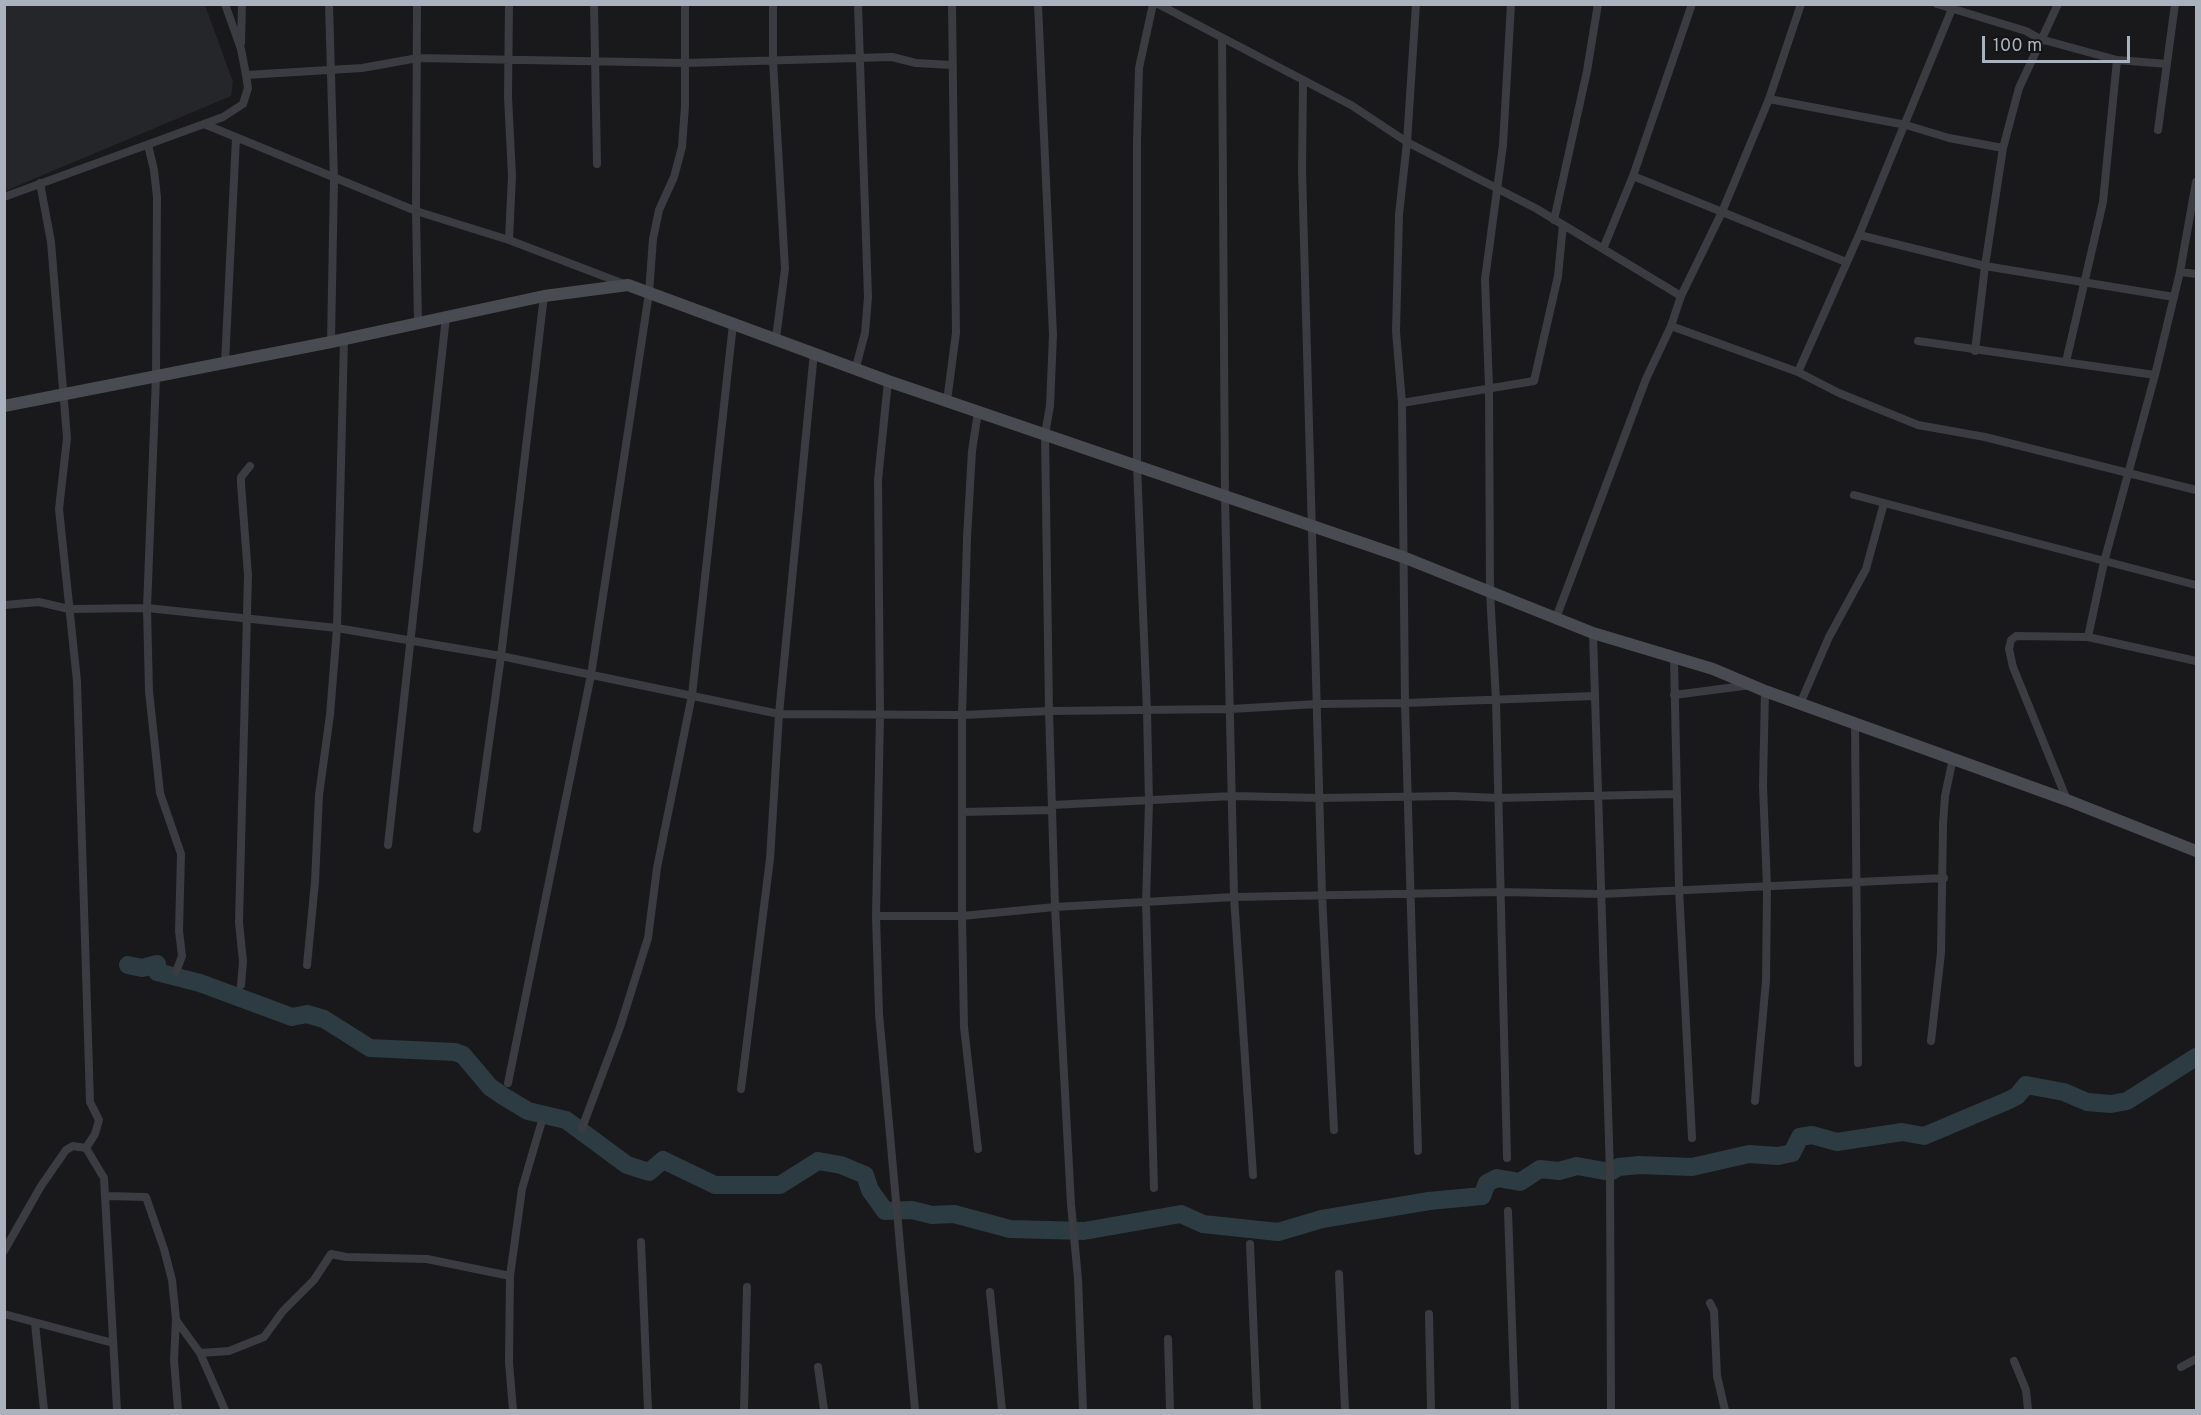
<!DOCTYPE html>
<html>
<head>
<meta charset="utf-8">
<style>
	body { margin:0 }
	#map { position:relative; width:2201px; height:1415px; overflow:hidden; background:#19191c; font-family:Overpass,sans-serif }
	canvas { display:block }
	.frame { position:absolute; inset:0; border:6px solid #aab2bd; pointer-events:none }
	.scale { position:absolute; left:1982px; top:36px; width:148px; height:27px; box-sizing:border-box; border:3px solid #aab2bd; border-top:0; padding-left:8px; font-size:18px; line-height:21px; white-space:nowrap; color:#aab2bd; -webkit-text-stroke:4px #141417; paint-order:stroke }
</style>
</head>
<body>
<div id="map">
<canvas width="2201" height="1415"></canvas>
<div class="frame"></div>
<div class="scale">100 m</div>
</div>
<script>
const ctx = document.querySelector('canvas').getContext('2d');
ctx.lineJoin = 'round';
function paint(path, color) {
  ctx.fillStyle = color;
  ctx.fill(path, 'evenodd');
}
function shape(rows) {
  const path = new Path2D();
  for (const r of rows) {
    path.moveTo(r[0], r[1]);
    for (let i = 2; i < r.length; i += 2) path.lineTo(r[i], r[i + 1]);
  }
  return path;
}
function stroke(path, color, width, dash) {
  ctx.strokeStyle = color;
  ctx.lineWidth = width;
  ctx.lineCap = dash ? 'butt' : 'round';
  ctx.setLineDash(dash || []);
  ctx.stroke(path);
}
paint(shape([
	[5,4,205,5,233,82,231,96,5,191]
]), '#252629');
stroke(shape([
	[128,965,142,968,157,964,157,972,200,983,292,1017,307,1014,324,1019,370,1048,455,1052,463,1055,490,1087,503,1096,528,1111,566,1120,627,1165,649,1172,663,1160,715,1185,780,1185,818,1161,841,1165,865,1175,870,1190,885,1211,912,1210,932,1215,954,1214,1010,1229,1084,1231,1181,1214,1203,1224,1278,1232,1322,1219,1429,1201,1482,1196,1487,1183,1497,1178,1520,1182,1540,1169,1559,1171,1577,1166,1610,1172,1619,1167,1639,1165,1692,1167,1749,1154,1778,1156,1792,1153,1800,1137,1812,1135,1837,1142,1902,1132,1924,1136,2007,1101,2017,1096,2026,1085,2064,1092,2087,1102,2111,1104,2127,1101,2196,1057]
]), '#2d3b42', 18);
stroke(shape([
	[329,4,334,179,331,342],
	[417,4,416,211,418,323],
	[509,4,508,97,512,176,509,240],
	[594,4,597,164],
	[773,4,773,61,785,269,776,338],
	[1038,4,1053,335,1050,406,1045,434,1049,711,1055,907,1071,1204,1078,1279,1083,1410],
	[1153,4,1139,68,1137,142,1137,466,1147,711,1149,802,1146,903,1154,1188],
	[1158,4,1351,105,1407,142,1537,209,1681,296],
	[1416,4,1407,142,1399,215,1396,331,1402,403,1405,703,1418,1151],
	[1937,4,2026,31,2040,39,2117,60,2167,64],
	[1222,39,1225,498,1234,897,1253,1175],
	[241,43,242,4],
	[246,75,362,68,418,58,685,63,892,57,916,63,952,65],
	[1303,80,1302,170,1322,895,1334,1130],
	[1769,99,1906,125,1949,138,2003,148],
	[204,124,416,211,509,240,624,284],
	[2158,130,2175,4],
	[148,145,154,170,157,197,156,377,147,608,149,691,160,793,181,854,179,931,182,956,176,972],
	[1633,176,1846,262],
	[4,197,223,117,243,104,248,88,246,75,241,49,225,4],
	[1554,220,1587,71,1598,4],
	[1859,235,1985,266,2174,297],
	[1603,249,1633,176,1692,4],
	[2180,272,2196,274],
	[1671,326,1798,372,1839,393,1918,425,1985,437,2196,490],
	[1918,341,2155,375],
	[1975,351,1985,266,2003,148,2019,88,2058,4],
	[2066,362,2103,202,2117,60],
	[225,363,236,138],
	[856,367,865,333,868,297,858,4],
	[1798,372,1859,235,1954,4],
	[888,381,878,480,880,716,876,916,879,1014,915,1410],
	[947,401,956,333,952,4],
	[1402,403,1534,381,1558,276,1563,225],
	[978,412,972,451,967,538,962,715,962,916,964,1027,978,1149],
	[1854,495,2196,585],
	[4,605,39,602,69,609,147,608,337,628,501,656,779,714,962,715,1049,711,1231,709,1317,704,1405,703,1594,696],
	[1556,618,1646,379,1671,326,1681,296,1722,212,1769,99,1801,4],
	[1593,633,1610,1172,1611,1410],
	[2088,637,2196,661],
	[1674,659,1679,889,1692,1138],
	[1674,695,1751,685],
	[1800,704,1829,637,1866,569,1884,503],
	[1855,723,1858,1063],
	[2067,800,2013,667,2009,649,2011,640,2016,636,2088,637,2104,562,2155,375,2180,272,2196,182],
	[1052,805,1233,796,1319,798,1453,796,1498,798,1676,794],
	[962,812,1052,810],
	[477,829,501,656,544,296],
	[388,845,446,317],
	[876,916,962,916,1055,907,1234,897,1500,892,1602,894,1944,878],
	[307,965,315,882,319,795,330,715,337,628,344,339],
	[241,985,243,962,239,922,248,575,241,484,241,477,250,466],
	[1931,1041,1941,953,1943,824,1945,796,1953,758],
	[508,1083,591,675,649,293,653,239,659,210,674,177,682,147,685,106,685,4],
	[741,1089,770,859,779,714,814,352],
	[1755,1101,1766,981,1767,887,1763,786,1765,691],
	[582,1128,620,1027,648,938,657,868,692,695,733,324],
	[86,1148,104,1178,117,1410],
	[1507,1158,1496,700,1490,592,1489,387,1485,279,1503,145,1511,4],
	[105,1196,146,1197,164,1249,172,1280,176,1319,174,1360,178,1410],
	[1508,1211,1515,1410],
	[641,1242,648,1410],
	[1250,1244,1257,1410],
	[4,1251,41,1186,66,1150,73,1146,86,1148,95,1134,99,1120,90,1102,77,681,59,509,67,438,51,242,40,183],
	[1339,1274,1345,1410],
	[990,1292,1002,1410],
	[1710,1303,1714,1311,1717,1376,1725,1410],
	[4,1314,113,1343],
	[1429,1314,1431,1410],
	[176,1320,200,1353,225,1410],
	[35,1323,44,1410],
	[1168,1339,1170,1410],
	[200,1353,229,1351,264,1337,283,1311,314,1280,331,1254,346,1257,427,1259,510,1276],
	[2014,1361,2026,1390,2028,1410],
	[818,1367,824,1410],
	[2181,1367,2196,1359],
	[513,1410,509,1362,510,1276,522,1189,541,1124],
	[744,1410,747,1287]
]), '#3a3c41', 8);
stroke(shape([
	[4,406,331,342,544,296,628,285,888,381,1403,557,1593,633,1713,669,1765,691,2067,800,2196,851]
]), '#484b52', 12);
</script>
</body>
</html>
